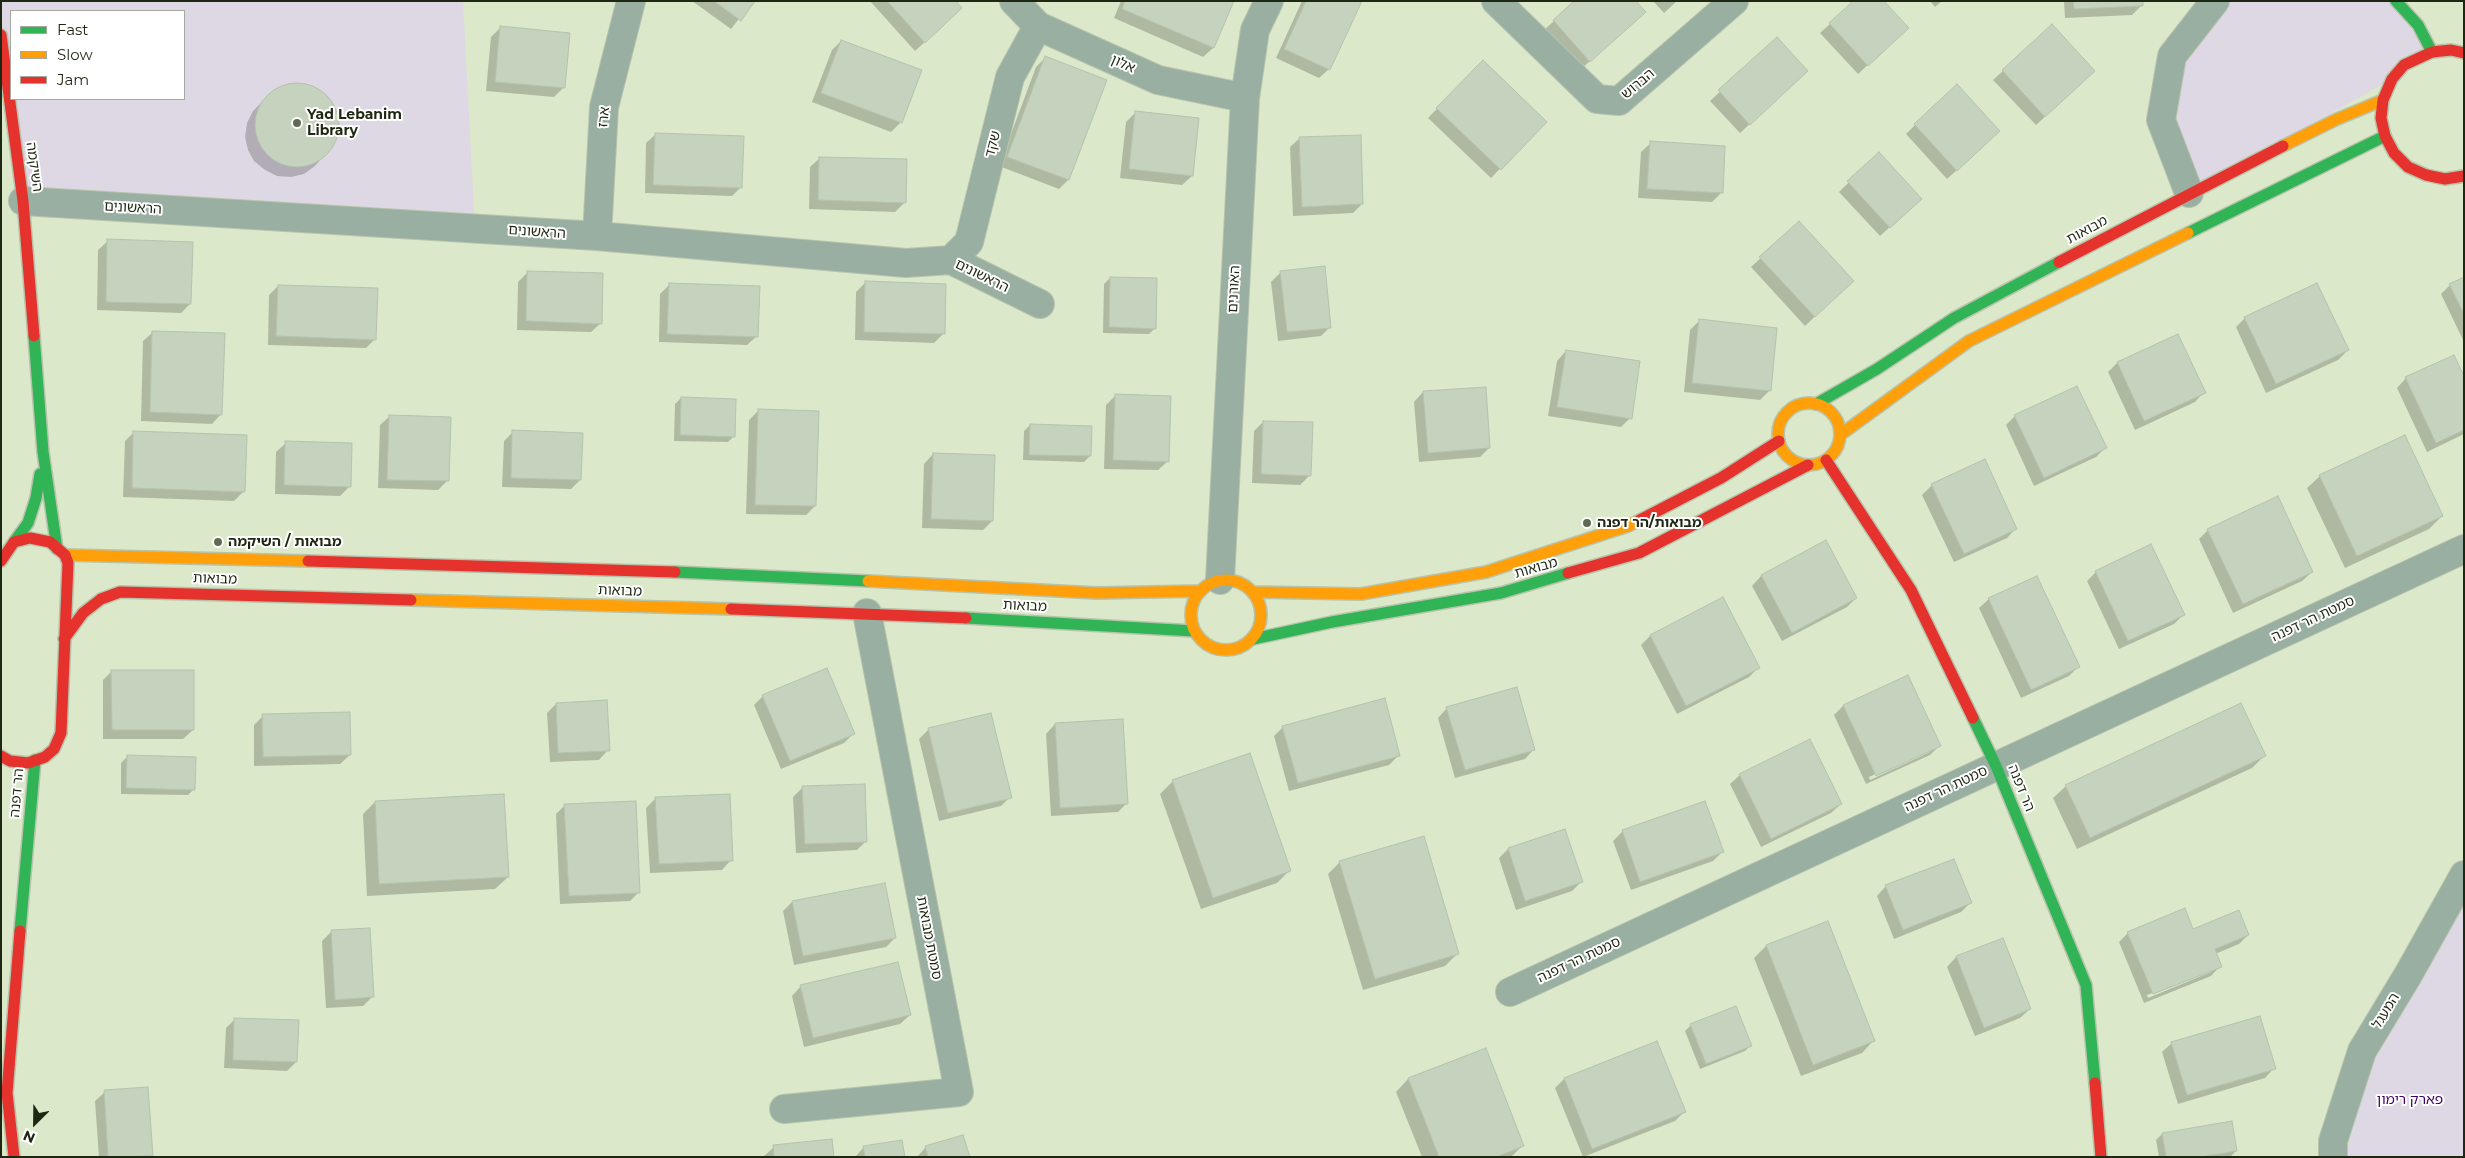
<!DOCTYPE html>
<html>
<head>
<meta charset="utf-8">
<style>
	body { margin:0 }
	#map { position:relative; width:2465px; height:1158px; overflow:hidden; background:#dbe8ca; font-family:Montserrat,sans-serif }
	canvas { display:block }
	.frame { position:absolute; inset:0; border:2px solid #1e2711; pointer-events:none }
	.legend { position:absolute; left:10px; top:10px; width:175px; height:90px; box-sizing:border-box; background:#fff; border:1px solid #a5a9a0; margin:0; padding:6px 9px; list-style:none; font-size:15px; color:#1e2711 }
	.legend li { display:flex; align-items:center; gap:10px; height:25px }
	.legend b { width:25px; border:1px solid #a5a9a0 }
	.north { position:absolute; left:10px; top:1098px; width:50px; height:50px; -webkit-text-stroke:4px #fff; paint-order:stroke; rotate:203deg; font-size:14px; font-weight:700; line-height:20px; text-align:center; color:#1e2711 }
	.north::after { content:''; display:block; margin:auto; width:18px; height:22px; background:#1e2711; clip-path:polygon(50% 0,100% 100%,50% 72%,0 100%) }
</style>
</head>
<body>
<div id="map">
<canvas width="2465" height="1158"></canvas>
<div class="frame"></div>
<ul class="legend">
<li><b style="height:6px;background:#30b455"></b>Fast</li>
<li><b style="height:6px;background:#ff9f0a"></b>Slow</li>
<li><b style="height:6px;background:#e5322d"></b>Jam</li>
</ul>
<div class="north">N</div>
</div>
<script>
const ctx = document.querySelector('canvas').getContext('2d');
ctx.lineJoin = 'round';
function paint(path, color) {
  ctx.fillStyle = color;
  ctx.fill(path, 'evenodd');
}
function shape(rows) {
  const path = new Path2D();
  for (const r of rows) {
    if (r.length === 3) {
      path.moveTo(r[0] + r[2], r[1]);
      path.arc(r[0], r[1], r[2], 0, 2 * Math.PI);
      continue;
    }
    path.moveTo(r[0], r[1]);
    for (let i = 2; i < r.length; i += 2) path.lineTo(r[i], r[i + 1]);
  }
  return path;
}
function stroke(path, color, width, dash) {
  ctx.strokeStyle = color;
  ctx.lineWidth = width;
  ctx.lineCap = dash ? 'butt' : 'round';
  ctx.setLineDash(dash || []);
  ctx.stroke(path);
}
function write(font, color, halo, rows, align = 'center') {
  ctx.font = font + ' Montserrat,"Noto Sans Hebrew",sans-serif';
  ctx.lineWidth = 4;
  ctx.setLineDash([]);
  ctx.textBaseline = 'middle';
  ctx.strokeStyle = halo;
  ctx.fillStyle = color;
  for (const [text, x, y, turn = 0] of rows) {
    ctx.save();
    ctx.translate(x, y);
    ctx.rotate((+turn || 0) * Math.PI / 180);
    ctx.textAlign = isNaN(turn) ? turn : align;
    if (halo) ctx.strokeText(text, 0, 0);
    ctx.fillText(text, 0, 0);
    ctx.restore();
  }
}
paint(shape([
	[1,1,463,1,475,229,23,201,1,35],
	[11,11,184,11,184,99,11,99],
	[2215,1,2396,1,2432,52,2392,79,2189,193,2161,121,2172,56],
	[2464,875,2464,1157,2347,1157,2362,1051]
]), '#ded8e4');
paint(shape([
	[692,1,753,1,731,29],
	[870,1,954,1,951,18,915,51],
	[1121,1,1233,1,1213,48,1203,57,1114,18],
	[1302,1,1360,1,1329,69,1319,78,1276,58],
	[1576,1,1635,21,1580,70,1544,30],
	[1653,1,1677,1,1664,13],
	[1855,1,1898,37,1858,74,1820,33],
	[1930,1,1942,1,1935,7],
	[2064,1,2141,1,2141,6,2132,15,2065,18],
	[2052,26,2084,81,2036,125,1993,80],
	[500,28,568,34,563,88,554,97,486,91,491,37],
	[1777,39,1797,80,1740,133,1710,101],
	[841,41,901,122,891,132,812,102,832,50],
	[1045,58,1106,81,1068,180,1059,189,999,166,1036,67],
	[1483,62,1545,122,1491,178,1428,118],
	[300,84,313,87,325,95,334,105,338,119,338,132,333,145,315,166,304,174,291,177,277,176,265,170,254,161,248,150,245,137,247,123,253,111,273,91,286,86],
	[1135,113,1192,176,1182,185,1120,178,1126,122],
	[1915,125,1990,140,1947,179,1906,134],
	[656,134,741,187,732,196,645,193,646,143],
	[1300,138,1362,204,1353,213,1293,216,1290,147],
	[1651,143,1721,193,1712,202,1638,198,1641,152],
	[1878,154,1911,208,1880,236,1839,192],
	[820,158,905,202,895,212,809,209,810,167],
	[1799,223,1843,290,1805,326,1751,267],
	[108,241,190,304,181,313,97,310,98,250],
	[528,272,601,323,591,332,517,330,518,282],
	[1281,272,1330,327,1321,336,1278,341,1271,282],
	[1110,278,1155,328,1149,334,1103,333,1104,284],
	[2464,279,2464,342,2441,294,2450,285],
	[866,282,943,334,934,343,855,340,856,292],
	[670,284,757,336,747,345,659,342,660,294],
	[278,286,375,339,366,348,268,345,269,295],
	[2245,318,2348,350,2338,360,2266,393,2236,327],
	[1699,321,1776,329,1769,391,1760,400,1684,392,1690,330],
	[153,332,221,414,212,424,141,421,143,341],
	[2177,335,2204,392,2195,402,2135,430,2108,372,2117,363],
	[1566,351,1630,418,1621,427,1548,416,1557,361],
	[2406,378,2464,379,2464,434,2427,452,2397,388],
	[1423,392,1489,448,1480,457,1419,462,1414,402],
	[1116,395,1168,461,1158,470,1104,469,1106,405],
	[681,398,734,436,728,442,674,441,675,404],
	[758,411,815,506,806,515,746,514,749,420],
	[390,416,447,481,438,490,378,488,380,425],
	[2015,416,2105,448,2096,457,2034,486,2006,425],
	[1263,422,1310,475,1300,485,1252,483,1254,431],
	[1030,425,1090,456,1084,462,1023,460,1024,431],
	[134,432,244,491,234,501,123,497,125,441],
	[513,432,580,480,571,489,502,487,504,441],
	[286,443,349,487,340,496,275,494,276,452],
	[933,454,992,521,983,530,922,528,924,464],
	[2320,476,2442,516,2429,529,2345,568,2307,488],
	[1932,485,2016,528,2007,538,1954,562,1922,495],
	[2208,530,2312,572,2302,581,2233,613,2199,539],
	[1825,541,1856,598,1847,607,1782,641,1752,586,1761,576],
	[2096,572,2183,615,2174,624,2119,649,2087,581],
	[1722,599,1758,668,1749,677,1677,714,1641,645,1650,636],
	[1989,599,2078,667,2069,676,2021,698,1979,608],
	[112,671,193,730,183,739,103,739,103,680],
	[763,696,853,734,844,743,781,769,754,705],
	[556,704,608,750,599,760,550,762,547,713],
	[1843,706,1939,746,1930,755,1866,784,1834,715],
	[1930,749,1930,752,1870,780,1869,777],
	[1447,708,1534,749,1525,759,1455,778,1438,718],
	[263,716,350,755,340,764,254,766,254,725],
	[1055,724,1127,803,1118,812,1051,816,1046,734],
	[1283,727,1399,755,1389,765,1289,791,1274,736],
	[929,729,1010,797,1001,806,939,821,919,739],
	[2265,755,2252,768,2077,849,2053,798,2066,786],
	[127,757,194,789,188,795,121,794,121,763],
	[1740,775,1841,804,1831,813,1761,847,1730,784],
	[1173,781,1289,871,1277,883,1201,909,1160,794],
	[802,788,866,841,857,850,796,853,793,797],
	[656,798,731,860,722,870,650,873,646,808],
	[375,802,508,877,495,889,367,896,363,814],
	[565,805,639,892,630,901,560,904,556,814],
	[1623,831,1722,852,1713,861,1631,890,1613,841],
	[1508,849,1581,882,1572,891,1516,910,1499,858],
	[1340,862,1458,953,1445,966,1363,990,1328,874],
	[884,884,895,938,886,947,794,965,783,911,792,902],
	[1886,886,1970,903,1961,912,1894,939,1877,896],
	[1827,922,1874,1040,1862,1053,1801,1076,1754,958,1766,946],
	[2192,930,2248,935,2239,944,2215,954,2220,966,2211,976,2144,1003,2119,942,2128,933],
	[2211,970,2211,972,2148,998,2147,995],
	[331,932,372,997,363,1006,326,1008,322,941],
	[2002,940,2030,1009,2020,1018,1975,1036,1947,967,1956,957],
	[801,986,910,1015,900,1024,804,1047,792,996],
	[235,1019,296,1062,287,1071,224,1068,226,1028],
	[1691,1025,1751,1045,1745,1051,1700,1069,1685,1031],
	[2172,1043,2274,1068,2265,1078,2178,1104,2162,1052],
	[1485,1050,1523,1145,1511,1157,1422,1157,1396,1092,1408,1079],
	[1564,1079,1684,1112,1675,1121,1583,1157,1555,1088],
	[105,1092,151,1156,150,1157,99,1157,95,1101],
	[2162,1134,2236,1151,2230,1157,2159,1157,2156,1140],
	[774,1147,833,1157,763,1157],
	[864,1147,903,1157,855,1157],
	[926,1147,968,1157,917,1157]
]), '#0003');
const building = shape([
	[714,1,755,1,741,21,714,1],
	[887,1,956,1,962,8,925,43,887,1],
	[1125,1,1234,1,1214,48,1122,9,1125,1],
	[1306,1,1362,1,1330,70,1284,49,1306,1],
	[1574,1,1636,1,1646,12,1590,62,1553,20,1574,1],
	[1853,1,1884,1,1909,28,1868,66,1829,23,1853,1],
	[2073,1,2143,1,2143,6,2074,9,2073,1],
	[2052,24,2095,71,2045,117,2002,70,2052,24],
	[500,26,570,33,565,88,495,82,500,26],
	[1777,37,1808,71,1750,125,1718,90,1777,37],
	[841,40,922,70,902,123,821,93,841,40],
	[1045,56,1107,80,1069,180,1007,157,1045,56],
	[1483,60,1547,122,1501,170,1436,108,1483,60],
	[297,125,42],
	[1957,84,2000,131,1957,171,1914,124,1957,84],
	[1135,111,1199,118,1193,176,1129,169,1135,111],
	[655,133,744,136,742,188,653,185,655,133],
	[1361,135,1363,204,1302,207,1299,137,1361,135],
	[1650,141,1725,146,1723,193,1647,189,1650,141],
	[1879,152,1922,199,1890,228,1847,181,1879,152],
	[819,157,907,159,906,203,818,200,819,157],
	[1799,221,1854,281,1815,317,1759,257,1799,221],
	[107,239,193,242,191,304,106,302,107,239],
	[1325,266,1331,328,1287,332,1280,271,1325,266],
	[527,271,603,273,602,324,526,321,527,271],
	[1110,277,1157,278,1156,329,1109,327,1110,277],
	[2464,277,2464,314,2449,284,2464,277],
	[865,281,946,284,945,334,864,332,865,281],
	[669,283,760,286,758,337,667,334,669,283],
	[2317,283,2349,350,2276,384,2244,317,2317,283],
	[278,285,378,288,376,340,276,336,278,285],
	[1699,319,1777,328,1771,391,1692,383,1699,319],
	[152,331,225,333,222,415,150,412,152,331],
	[2178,334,2206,393,2144,421,2117,362,2178,334],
	[1566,350,1640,361,1632,419,1557,407,1566,350],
	[2454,355,2464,376,2464,430,2436,443,2405,377,2454,355],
	[2077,386,2107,448,2044,478,2014,415,2077,386],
	[1486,387,1490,448,1428,453,1423,391,1486,387],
	[1115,394,1171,396,1169,462,1113,460,1115,394],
	[681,397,736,399,735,437,680,435,681,397],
	[758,409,819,411,816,506,755,505,758,409],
	[389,415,451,417,449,481,387,480,389,415],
	[1263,421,1313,422,1311,476,1261,474,1263,421],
	[1030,424,1092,426,1091,456,1029,455,1030,424],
	[512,430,583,433,581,480,511,478,512,430],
	[133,431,247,435,245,492,132,488,133,431],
	[2405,435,2443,516,2357,556,2319,475,2405,435],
	[285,441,352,443,351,487,284,485,285,441],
	[933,453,995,455,993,521,931,519,933,453],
	[1985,459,2017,529,1964,554,1931,484,1985,459],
	[2278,496,2313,572,2243,604,2207,529,2278,496],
	[1826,540,1857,598,1792,633,1761,575,1826,540],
	[2151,544,2185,615,2128,641,2095,571,2151,544],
	[2037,576,2080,667,2031,690,1988,598,2037,576],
	[1723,597,1760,668,1686,706,1650,635,1723,597],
	[827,668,855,734,790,761,762,695,827,668],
	[111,670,194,670,194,730,112,730,111,670],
	[1908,675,1941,746,1876,776,1843,705,1908,675],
	[1517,687,1535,750,1465,770,1446,707,1517,687],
	[1385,698,1400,756,1298,783,1282,726,1385,698],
	[607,700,610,751,558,753,556,703,607,700],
	[2241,703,2266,756,2090,838,2065,785,2241,703],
	[350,712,351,755,263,757,262,714,350,712],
	[991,713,1012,798,948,813,928,728,991,713],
	[1123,719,1128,804,1060,808,1055,723,1123,719],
	[1810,739,1842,804,1771,839,1739,774,1810,739],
	[1250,753,1291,871,1213,898,1172,780,1250,753],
	[127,755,196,757,195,790,126,788,127,755],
	[865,784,867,842,805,844,802,786,865,784],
	[504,794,509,877,379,884,375,801,504,794],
	[730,794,733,861,659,864,655,797,730,794],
	[636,801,640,893,569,896,564,804,636,801],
	[1705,801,1724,852,1640,882,1622,830,1705,801],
	[1565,829,1583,882,1525,901,1508,848,1565,829],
	[1424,836,1459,954,1375,979,1339,861,1424,836],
	[1954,859,1972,903,1903,930,1885,885,1954,859],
	[885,883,896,938,803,956,792,901,885,883],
	[2185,908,2193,929,2239,910,2249,935,2215,949,2222,967,2153,994,2127,932,2185,908],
	[1828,921,1875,1041,1813,1065,1766,945,1828,921],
	[370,928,374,997,335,1000,331,930,370,928],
	[2003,938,2031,1009,1984,1028,1956,956,2003,938],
	[898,962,911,1015,813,1038,800,985,898,962],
	[1736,1006,1752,1046,1706,1064,1690,1024,1736,1006],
	[2260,1016,2276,1069,2187,1095,2171,1042,2260,1016],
	[234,1018,299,1020,297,1062,233,1060,234,1018],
	[1657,1041,1686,1112,1592,1149,1564,1078,1657,1041],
	[1486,1048,1524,1146,1496,1157,1439,1157,1408,1078,1486,1048],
	[148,1087,153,1156,108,1157,104,1090,148,1087],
	[2232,1121,2237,1151,2201,1157,2166,1157,2162,1133,2232,1121],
	[963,1135,970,1157,928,1157,925,1146,963,1135],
	[832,1139,834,1157,774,1157,773,1145,832,1139],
	[902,1140,905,1157,865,1157,863,1146,902,1140]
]);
paint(building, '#c5d2bd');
stroke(building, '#b3c3ad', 1);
const street = shape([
	[1014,1,1038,26,1158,80,1245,98],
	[1496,1,1597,99,1619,101,1734,1],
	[2189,193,2161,120,2172,56,2215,1],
	[23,201,597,236,906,263,951,260,1040,304],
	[597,236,604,107,631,1],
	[951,260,969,242,1010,77,1038,26],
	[1220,580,1245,98,1255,30,1269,1],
	[1510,992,2464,549],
	[784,1109,959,1092,867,613],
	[2333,1157,2333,1141,2362,1051,2408,975,2464,875]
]);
const fast = shape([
	[2396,1,2418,25,2432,52],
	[2188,233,2385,136],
	[34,336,43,452,57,549],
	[1816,404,1877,369,1954,318,2059,262],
	[14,542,28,523,36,498,40,474],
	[675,572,868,581],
	[966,618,1194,631],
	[1253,639,1332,622,1501,593,1568,573],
	[1973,718,1996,766,2086,985,2095,1083],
	[20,931,35,760]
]);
const slow = shape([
	[2283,146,2335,120,2383,100],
	[1809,434,31],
	[1840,435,1969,341,2188,233],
	[65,555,308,561],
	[1226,615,35],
	[868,581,1097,593,1201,591],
	[1253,592,1361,594,1486,572,1628,526,1640,520],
	[411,600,731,609]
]);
const jam = shape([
	[1,35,23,201,34,336],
	[2464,53,2451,50,2432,52,2404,65,2392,79,2383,100,2381,118,2385,136,2394,153,2408,167,2426,175,2445,179,2464,176],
	[2059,262,2283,146],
	[1826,460,1911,590,1973,718],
	[1640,520,1721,478,1779,441],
	[1,561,14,542,30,538,50,542,65,555,68,563,61,733,54,749,45,757,28,763,10,761,1,756],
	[308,561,675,572],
	[1568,573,1639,553,1808,465],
	[731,609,966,618],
	[64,639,83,613,101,599,120,592,411,600],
	[2095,1083,2101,1157],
	[14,1157,7,1093,20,931]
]);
stroke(street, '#b8c3ab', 30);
stroke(fast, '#b8c3ab', 14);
stroke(slow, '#b8c3ab', 14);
stroke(jam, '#b8c3ab', 14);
stroke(street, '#99afa2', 28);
stroke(fast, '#30b455', 11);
stroke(slow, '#ff9f0a', 11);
stroke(jam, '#e5322d', 11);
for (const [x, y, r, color] of [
	[297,123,5,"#606b52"],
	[1587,523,5,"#606b52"],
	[218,542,5,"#606b52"]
]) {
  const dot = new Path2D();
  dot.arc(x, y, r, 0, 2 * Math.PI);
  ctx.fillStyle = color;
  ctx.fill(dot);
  stroke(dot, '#fff', 2);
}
write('14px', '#1e2711', '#fff', [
	["אלון",1123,64,24],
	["הברוש",1638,84,-40],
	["ארז",604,117,-84],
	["שקד",993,144,-76],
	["השיקמה",34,167,82],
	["הראשונים",133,208,3],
	["מבואות",2087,230,-28],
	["הראשונים",537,232,4],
	["הראשונים",982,276,26],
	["האורנים",1234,289,-87],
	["מבואות",1536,568,-16],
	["מבואות",215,579,2],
	["מבואות",620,591,2],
	["מבואות",1025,606,3],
	["סמטת הר דפנה",2313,619,-25],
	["הר דפנה",2021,788,68],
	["סמטת הר דפנה",1946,789,-25],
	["הר דפנה",17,793,-85],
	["סמטת מבואות",929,938,79],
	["סמטת הר דפנה",1579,960,-25],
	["המעגל",2386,1011,-59]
]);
write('bold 14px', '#1e2711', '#fff', [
	["Yad Lebanim",307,115],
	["Library",307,131],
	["מבואות/הר דפנה",1597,523],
	["מבואות / השיקמה",228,542]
], 'left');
write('14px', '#420166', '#fff', [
	["פארק רימון",2410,1100]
]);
</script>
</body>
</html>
